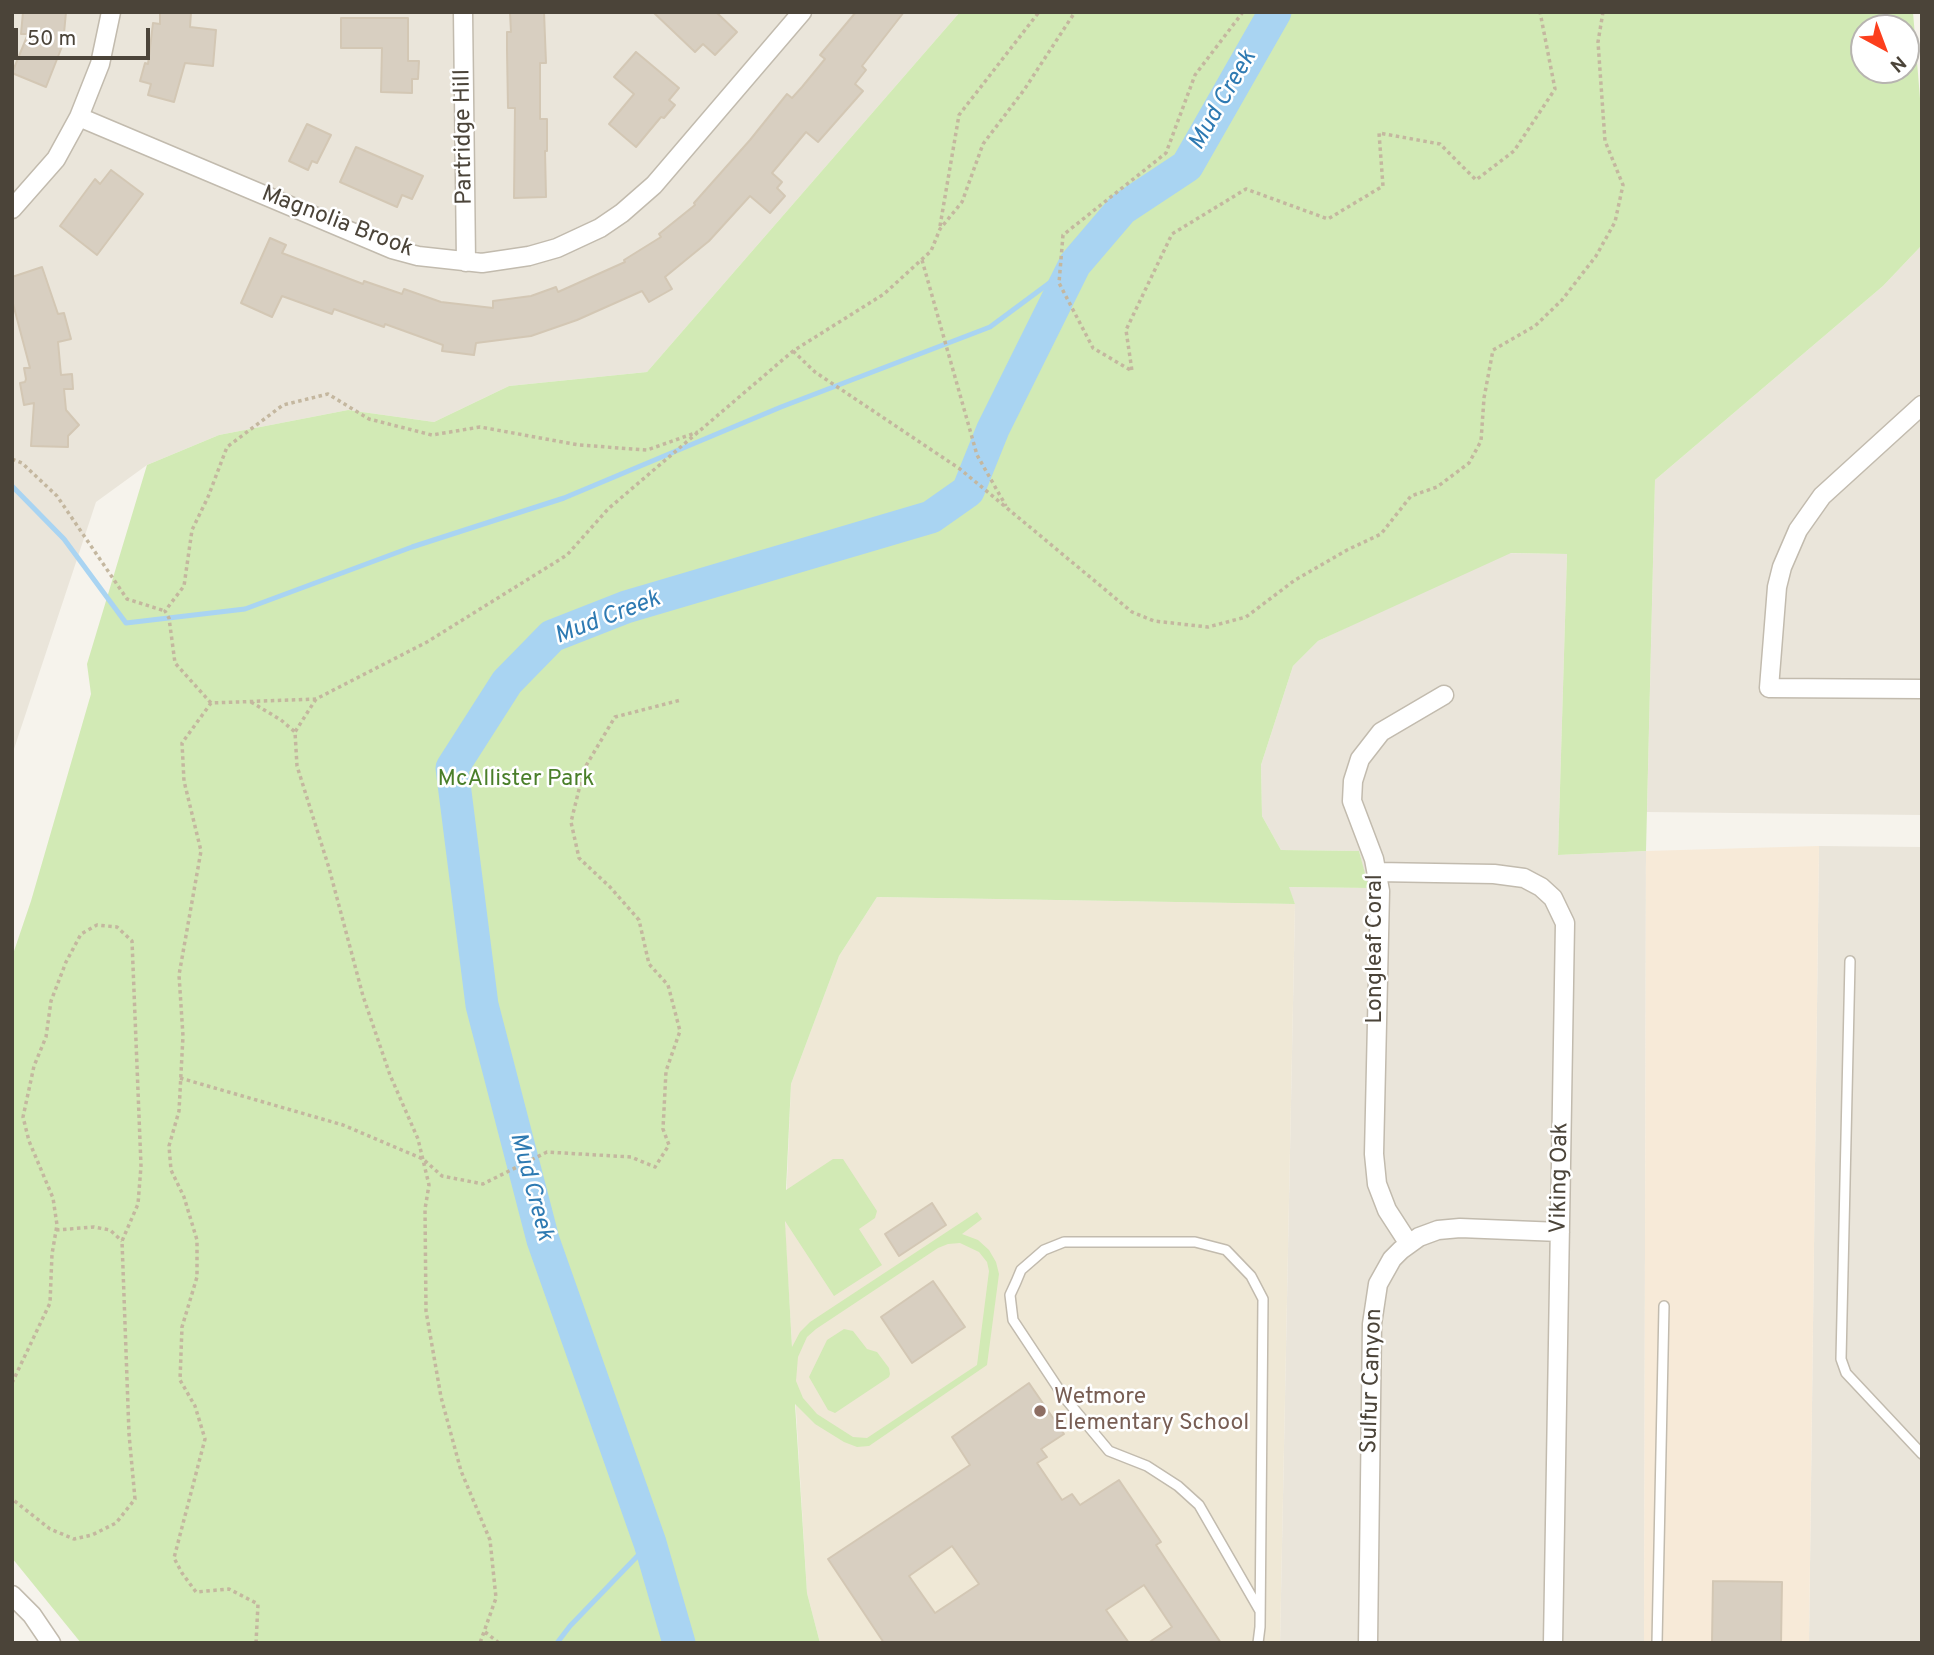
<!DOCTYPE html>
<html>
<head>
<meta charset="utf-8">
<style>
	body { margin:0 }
	#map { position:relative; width:1934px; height:1655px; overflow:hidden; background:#f6f3ec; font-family:Overpass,sans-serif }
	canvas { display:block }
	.frame { position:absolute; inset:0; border:14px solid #4b4439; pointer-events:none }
	.north { position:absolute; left:1850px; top:14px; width:70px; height:70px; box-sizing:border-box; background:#fff; border:2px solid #b7b4b0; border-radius:50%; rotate:139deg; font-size:19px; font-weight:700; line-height:28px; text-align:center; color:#4b4439 }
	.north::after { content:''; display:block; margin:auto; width:24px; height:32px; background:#fc3f1d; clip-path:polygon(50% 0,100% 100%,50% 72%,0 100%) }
	.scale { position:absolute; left:14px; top:28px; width:136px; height:32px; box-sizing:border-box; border:4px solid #4b4439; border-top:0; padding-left:9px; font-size:21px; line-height:24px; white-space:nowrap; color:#4b4439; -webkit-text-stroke:5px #fff; paint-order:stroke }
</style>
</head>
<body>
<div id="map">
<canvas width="1934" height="1655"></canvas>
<div class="frame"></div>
<div class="north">N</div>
<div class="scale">50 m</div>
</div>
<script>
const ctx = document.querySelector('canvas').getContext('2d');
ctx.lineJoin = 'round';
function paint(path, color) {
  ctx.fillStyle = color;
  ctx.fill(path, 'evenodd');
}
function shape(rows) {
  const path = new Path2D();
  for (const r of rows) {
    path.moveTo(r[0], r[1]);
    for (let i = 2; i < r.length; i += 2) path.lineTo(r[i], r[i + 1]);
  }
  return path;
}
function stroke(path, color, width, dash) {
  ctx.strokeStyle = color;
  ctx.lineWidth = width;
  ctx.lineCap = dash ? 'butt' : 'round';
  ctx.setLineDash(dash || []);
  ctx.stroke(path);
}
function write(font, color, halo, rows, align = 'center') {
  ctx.font = font + ' Overpass,sans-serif';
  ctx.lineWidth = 5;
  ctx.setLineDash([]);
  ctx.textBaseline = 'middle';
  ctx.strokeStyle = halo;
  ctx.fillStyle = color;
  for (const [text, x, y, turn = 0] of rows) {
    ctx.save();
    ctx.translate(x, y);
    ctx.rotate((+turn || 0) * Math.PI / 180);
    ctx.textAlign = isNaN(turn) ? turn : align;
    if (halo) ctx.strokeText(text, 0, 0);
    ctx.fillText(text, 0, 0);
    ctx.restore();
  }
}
paint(shape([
	[12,12,960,12,647,372,509,386,434,422,348,410,219,435,147,465,96,502,12,755],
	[1922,245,1922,815,1647,812,1655,480,1883,286],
	[1503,553,1567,554,1558,855,1646,851,1644,1643,1280,1643,1295,904,1288,887,1368,888,1359,851,1281,850,1262,816,1261,765,1293,666,1318,641],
	[1819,846,1922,847,1922,1643,1809,1643]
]), '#eae5da');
paint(shape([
	[1819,846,1809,1643,1644,1643,1646,851]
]), '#f7ead8');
paint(shape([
	[877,897,1295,904,1280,1643,820,1643,807,1593,785,1229,791,1084,839,956]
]), '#efe8d6');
paint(shape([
	[960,12,1913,12,1922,123,1922,245,1883,286,1655,480,1646,851,1558,855,1567,554,1511,553,1318,641,1293,666,1261,765,1262,816,1281,850,1359,851,1369,888,1289,887,1295,904,877,897,839,956,791,1084,786,1190,833,1159,843,1159,877,1211,875,1218,859,1229,882,1265,834,1296,785,1221,792,1347,800,1332,810,1322,977,1212,982,1219,962,1234,978,1240,989,1250,996,1262,999,1274,987,1365,869,1446,857,1447,844,1442,815,1424,795,1404,807,1593,820,1643,81,1643,12,1558,12,957,31,901,91,694,87,664,147,465,219,435,348,410,434,422,509,386,647,372],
	[1864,28,1906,28,1906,70,1864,70],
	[960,1243,979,1252,987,1262,989,1271,977,1365,867,1438,853,1437,817,1414,803,1398,796,1381,798,1357,807,1337,816,1329,938,1248,948,1244],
	[844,1329,853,1331,867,1349,877,1352,889,1368,890,1374,889,1377,835,1413,828,1410,809,1377,827,1340]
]), '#d2eab5');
stroke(shape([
	[12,486,64,539,126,623,245,609,412,547,564,498,781,407,990,327,1075,264],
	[557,1643,570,1626,650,1543]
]), '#a9d4f2', 5);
stroke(shape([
	[679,1643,650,1543,543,1240,482,1005,452,768,507,682,552,636,626,607,931,517,968,491,993,429,1075,264,1122,209,1187,166,1275,12]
]), '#a9d4f2', 33);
const building = shape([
	[23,12,66,12,63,44,46,87,12,73,28,34,21,34,23,12],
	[160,12,191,12,190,27,216,30,213,66,185,63,174,102,148,95,151,84,140,81,145,63,148,64,153,23,160,24,160,12],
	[510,12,544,12,546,63,540,63,540,119,547,119,547,151,545,151,546,197,514,198,515,108,508,108,507,50,507,32,511,32,510,12],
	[653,12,716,12,737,32,715,55,703,44,695,52,653,12],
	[856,12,904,12,862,66,866,70,855,84,863,91,818,142,806,132,772,173,782,182,777,188,785,196,770,213,750,196,709,241,665,277,672,289,649,302,642,291,577,320,531,336,476,343,474,355,442,351,443,345,385,324,384,327,334,309,332,314,282,296,272,317,241,303,270,238,286,245,282,253,363,284,364,281,402,294,404,289,441,302,493,308,493,301,531,296,556,287,558,292,625,262,624,260,661,237,659,234,695,205,694,203,750,140,787,94,792,98,802,87,825,59,820,55,856,12],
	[341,18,408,18,408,61,419,61,418,79,412,79,412,93,381,92,382,48,341,48,341,18],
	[636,52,679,88,669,100,675,105,664,118,661,117,636,147,609,124,634,94,614,77,636,52],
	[307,124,331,135,317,163,312,161,308,170,289,161,307,124],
	[356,147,423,176,412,199,402,195,397,207,340,182,356,147],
	[111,170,143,194,97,255,60,226,95,179,100,184,111,170],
	[42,267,58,314,64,313,71,339,58,342,61,375,72,374,73,389,64,389,66,410,79,425,68,436,68,447,31,446,34,403,24,405,20,383,25,382,26,379,24,368,30,368,12,300,12,277,42,267],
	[932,1203,946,1225,899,1256,885,1234,932,1203],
	[933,1281,965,1327,912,1363,881,1317,933,1281],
	[1029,1383,1064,1434,1041,1449,1047,1457,1037,1463,1062,1500,1072,1494,1080,1505,1119,1480,1161,1542,1156,1545,1221,1643,1148,1643,1172,1627,1144,1585,1106,1610,1129,1643,884,1643,828,1559,970,1465,952,1437,1029,1383],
	[952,1546,979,1584,935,1613,909,1576,952,1546],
	[1713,1581,1782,1582,1781,1643,1712,1643,1713,1581]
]);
paint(building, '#d8cfc1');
stroke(building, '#d3c7b4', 2);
const service = shape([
	[1850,961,1841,1359,1846,1373,1922,1454],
	[1258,1643,1260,1627,1263,1299,1251,1276,1226,1250,1195,1242,1064,1242,1044,1250,1021,1270,1016,1282,1010,1295,1013,1320,1064,1397,1109,1451,1147,1466,1178,1486,1199,1505,1260,1611],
	[1657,1643,1664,1306]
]);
const minor = shape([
	[463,12,466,262],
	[79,117,392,249,418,256,482,263,529,256,557,248,600,228,622,213,654,185,802,12],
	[12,209,56,159,79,117,100,64,111,12],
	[1922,405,1822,496,1798,530,1782,567,1777,587,1769,688,1922,689],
	[1377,872,1494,874,1524,878,1541,887,1553,898,1565,923,1553,1643],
	[1409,1244,1387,1210,1377,1184,1374,1154,1380,891,1374,859,1352,801,1353,781,1360,759,1381,732,1444,695],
	[12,1595,32,1615,51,1643],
	[1368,1643,1372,1324,1378,1284,1392,1259,1401,1250,1419,1237,1438,1230,1460,1228,1560,1232]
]);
stroke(service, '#c2bbae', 12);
stroke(minor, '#c2bbae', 21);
stroke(shape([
	[1243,12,1195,75,1166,153,1063,235,1059,283,1093,348,1132,371,1126,330,1172,234,1246,189,1328,219,1383,186,1379,133,1440,144,1476,180,1514,151,1555,89,1540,12],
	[940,226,959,115,1039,12],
	[922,260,977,455,1006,506],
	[793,351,815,372,960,469,1132,612,1154,621,1208,627,1246,617,1295,580,1347,550,1381,534,1411,496,1437,487,1469,463,1481,441,1484,398,1493,350,1535,326,1562,300,1596,256,1615,222,1623,185,1605,141,1598,42,1603,12],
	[12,459,22,463,57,496,127,599,165,611],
	[316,699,295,732,297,766,329,868,363,996,390,1075,418,1139,429,1185,425,1209,426,1311,441,1397,461,1471,490,1540,496,1598,480,1643],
	[251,702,281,720,295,732],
	[211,703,175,663,169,618,165,611,184,586,192,530,208,497,227,447,283,405,328,394,369,419,432,435,480,427,579,445,647,450,698,432],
	[180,1078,343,1125,423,1159,442,1176,483,1184,547,1152,631,1157,655,1167,669,1145,663,1129,666,1071,680,1031,668,985,649,964,639,920,610,887,579,858,571,822,584,769,615,717,681,700],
	[56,1230,94,1227,110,1230,122,1241],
	[12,1383,50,1303,52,1254,57,1225,53,1198,29,1141,23,1117,34,1066,46,1037,51,1001,66,962,81,934,97,925,117,927,132,941,141,1166,138,1204,122,1241,129,1434,135,1499,116,1523,92,1535,74,1539,50,1529,12,1499],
	[485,1632,499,1643],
	[256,1643,258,1604,229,1589,196,1592,182,1573,174,1558,205,1439,195,1406,180,1380,182,1327,197,1277,197,1240,184,1197,171,1170,169,1146,179,1111,183,1036,179,975,201,851,184,781,182,743,211,703,316,699,427,642,567,555,608,509,793,351,884,294,931,251,940,229,962,202,983,144,1024,90,1075,12]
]), '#c4b79f', 3.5, [3.5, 3.5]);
stroke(service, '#fff', 9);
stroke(minor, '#fff', 18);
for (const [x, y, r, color] of [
	[1040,1411,7,"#8d6e63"]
]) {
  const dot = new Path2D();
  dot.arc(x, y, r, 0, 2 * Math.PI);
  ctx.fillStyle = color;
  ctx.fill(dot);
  stroke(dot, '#fff', 2.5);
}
write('23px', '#4b4439', '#fff', [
	["Partridge Hill",465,137,-91],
	["Magnolia Brook",337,223,21],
	["Longleaf Coral",1376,949,-90],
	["Viking Oak",1561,1178,-89],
	["Sulfur Canyon",1373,1381,-88]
]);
write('23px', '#4a7f2a', '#fff', [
	["McAllister Park",516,780]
]);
write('23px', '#785e54', '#fff', [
	["Wetmore",1054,1398],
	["Elementary School",1054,1424]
], 'left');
write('italic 24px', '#2e7ab2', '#fff', [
	["Mud Creek",1224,101,-60],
	["Mud Creek",608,619,-21],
	["Mud Creek",530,1187,75]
]);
</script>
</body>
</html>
